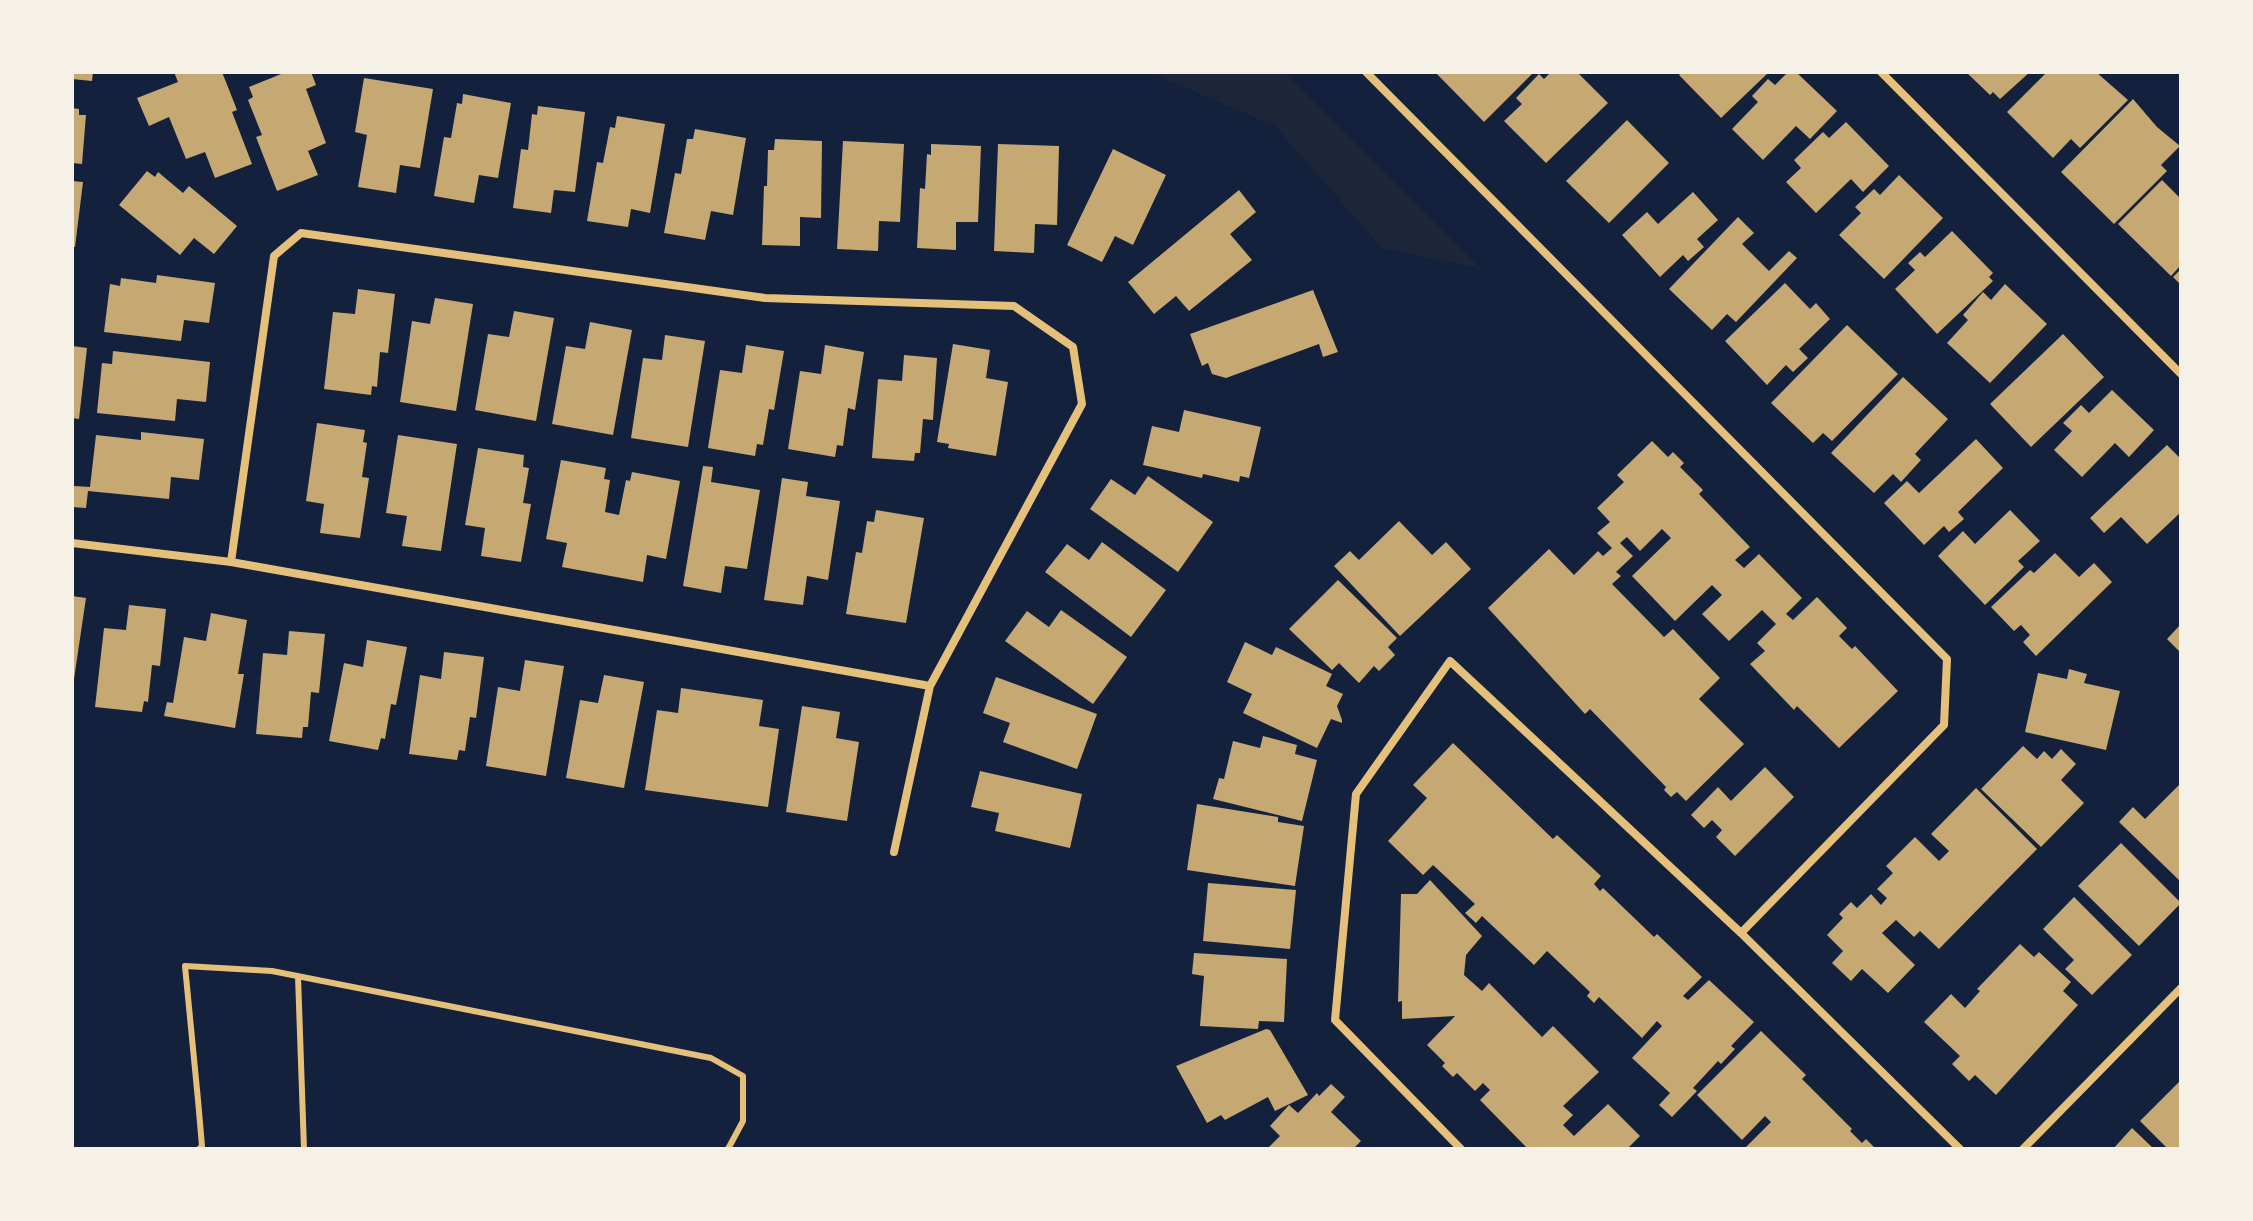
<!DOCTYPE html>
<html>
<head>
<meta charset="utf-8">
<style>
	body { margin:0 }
	#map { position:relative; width:2253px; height:1221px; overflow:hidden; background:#14213d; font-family:Montserrat,sans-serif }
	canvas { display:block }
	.frame { position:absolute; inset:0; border:74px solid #f6f1e7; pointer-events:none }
</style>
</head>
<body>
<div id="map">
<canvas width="2253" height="1221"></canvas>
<div class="frame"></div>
</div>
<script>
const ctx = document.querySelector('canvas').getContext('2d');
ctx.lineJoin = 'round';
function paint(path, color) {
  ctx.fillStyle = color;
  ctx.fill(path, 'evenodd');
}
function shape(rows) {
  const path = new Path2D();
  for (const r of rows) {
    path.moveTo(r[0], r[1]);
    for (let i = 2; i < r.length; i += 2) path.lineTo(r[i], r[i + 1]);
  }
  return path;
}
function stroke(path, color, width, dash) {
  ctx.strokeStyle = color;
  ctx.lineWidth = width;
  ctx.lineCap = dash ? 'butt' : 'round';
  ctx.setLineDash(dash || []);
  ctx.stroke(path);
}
paint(shape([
	[1149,72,1284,72,1481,269,1382,248,1275,126]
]), '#1d2539');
paint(shape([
	[72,72,93,72,92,81,72,79],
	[174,72,222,72,237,110,232,112,252,164,215,178,205,152,186,159,169,117,149,126,137,98,178,82],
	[286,72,311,72,316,85,306,89,326,143,308,151,318,175,277,191,256,137,262,135,248,100,253,97,249,87],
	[1435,72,1534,72,1484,122],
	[1551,72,1577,72,1608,103,1546,163,1504,121,1522,104,1516,98,1539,74,1544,79],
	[1682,72,1769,72,1721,118,1679,75],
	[1788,72,1796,72,1837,111,1810,139,1796,126,1763,160,1732,129,1758,102,1752,96,1768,79,1775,85],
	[1966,72,2030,72,2000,99,1993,92,1990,95],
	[2047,72,2096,72,2128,100,2080,148,2071,139,2053,158,2007,112],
	[364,78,433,89,420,168,400,165,396,193,358,187,367,135,355,132],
	[463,94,511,103,498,178,479,175,474,203,434,196,444,137,451,138,457,103,462,104],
	[2133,99,2157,127,2180,146,2161,165,2167,171,2114,224,2061,172],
	[538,106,585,112,575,192,554,190,551,213,513,208,521,149,528,150,532,114,537,115],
	[72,108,79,109,79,115,86,115,82,164,72,163],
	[617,116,665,124,650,213,631,209,628,227,587,221,597,162,603,163,610,127,615,128],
	[1627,120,1669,163,1609,223,1566,181],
	[1846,122,1889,166,1863,192,1851,179,1816,213,1786,182,1801,168,1794,160,1823,132,1829,138],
	[695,129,746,138,733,215,711,211,705,240,664,233,675,173,681,174,687,139,693,139],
	[775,139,822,141,821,218,800,217,800,246,762,245,764,186,767,186,768,150,774,150],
	[843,141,904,144,900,222,879,221,878,251,837,249],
	[931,144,981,146,978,222,956,222,956,250,917,248,920,188,925,189,927,154,931,155],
	[998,144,1059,146,1057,225,1035,224,1034,253,994,251],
	[1113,149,1166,175,1133,245,1115,236,1102,262,1067,245],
	[147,171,155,177,158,172,183,193,189,186,237,226,214,254,194,238,180,255,119,205],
	[1899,175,1943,218,1884,279,1839,235,1861,213,1855,207,1874,189,1880,195],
	[2162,180,2181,199,2181,265,2171,276,2118,224],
	[72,181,83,182,75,247,72,247],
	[1239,190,1256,212,1230,234,1252,260,1189,311,1176,296,1154,314,1128,282],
	[1693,192,1718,220,1697,239,1704,247,1688,261,1683,255,1660,277,1622,235,1647,212,1658,224],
	[1738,217,1754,233,1742,244,1769,271,1789,251,1797,258,1736,322,1727,314,1712,330,1669,289],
	[1952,231,1993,273,1989,277,1993,281,1937,334,1895,289,1915,270,1908,263,1920,252,1925,257],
	[2181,269,2181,285,2173,277],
	[157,275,215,283,209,323,184,320,181,341,104,332,110,284,120,286,121,278,156,283],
	[1785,283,1810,309,1816,303,1830,319,1799,349,1808,358,1793,372,1786,365,1767,385,1725,341],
	[2005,284,2047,324,1990,383,1947,343,1968,320,1963,315,1983,292,1991,300],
	[358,289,395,294,388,353,380,352,377,387,372,386,371,395,324,389,333,312,355,314],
	[1313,290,1338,352,1323,357,1319,344,1226,378,1212,374,1208,363,1202,366,1190,334],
	[435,298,473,304,456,411,400,402,412,321,430,324],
	[514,311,554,318,536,421,475,410,488,334,509,337],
	[590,322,632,330,613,435,552,424,566,346,585,349],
	[1847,325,1898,374,1832,441,1823,433,1813,443,1771,403],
	[2063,334,2104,377,2031,447,1990,404],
	[665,335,705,341,688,447,631,438,643,358,662,360],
	[953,344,990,350,986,378,1008,382,996,456,948,448,949,444,937,442],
	[746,345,784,351,774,410,769,409,763,445,757,444,755,456,708,448,720,370,742,373],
	[825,345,864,352,855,410,848,408,843,446,837,445,835,457,788,449,800,371,821,374],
	[72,346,87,348,79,419,72,418],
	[113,351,210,362,206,402,177,399,175,421,97,413,102,363,112,364],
	[904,355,937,358,933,420,923,419,920,453,915,453,914,461,872,458,878,379,902,381],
	[1903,377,1948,419,1915,454,1921,460,1901,482,1893,474,1874,493,1831,453],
	[2112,390,2154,430,2129,457,2115,443,2082,477,2054,450,2072,431,2063,423,2081,405,2089,413],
	[1184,410,1261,427,1249,478,1240,476,1239,482,1203,474,1202,478,1143,465,1152,426,1179,432],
	[317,423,365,430,363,442,367,443,362,477,369,478,360,538,320,533,324,504,306,501],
	[141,432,204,439,199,480,171,477,169,499,88,491,86,508,72,507,74,486,90,487,96,435,141,440],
	[398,435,457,444,441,551,402,546,407,516,386,513],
	[1976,439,2003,468,1958,512,1964,519,1949,532,1944,526,1924,545,1884,503,1907,481,1919,493],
	[1652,441,1668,457,1673,452,1684,463,1680,467,1703,490,1699,494,1750,547,1735,560,1744,568,1759,554,1802,598,1786,614,1793,620,1817,597,1847,628,1839,636,1852,649,1855,646,1898,691,1839,748,1797,706,1794,710,1750,664,1765,651,1757,643,1776,624,1762,610,1729,641,1702,614,1722,595,1712,585,1675,621,1632,576,1671,538,1662,529,1640,551,1627,537,1620,543,1633,556,1616,572,1621,576,1612,584,1664,637,1673,629,1720,678,1699,699,1744,744,1686,801,1677,792,1671,797,1664,790,1666,787,1590,709,1585,714,1488,608,1549,549,1574,575,1598,551,1603,556,1612,548,1597,533,1610,522,1597,508,1624,482,1617,475],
	[2167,445,2181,459,2181,512,2147,544,2121,517,2104,533,2090,518],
	[478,448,524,455,523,467,529,468,523,503,531,504,521,562,481,556,485,528,465,525],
	[561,460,606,468,604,479,610,480,605,512,619,515,626,480,630,481,632,472,680,481,666,559,647,555,643,582,562,567,567,543,546,539],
	[703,466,713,467,711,482,760,490,747,569,725,566,721,593,683,586],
	[1148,476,1213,522,1178,572,1090,509,1111,479,1135,495],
	[782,478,808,482,806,496,840,501,828,580,807,576,803,605,764,600],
	[876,510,924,518,906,623,846,614,856,552,862,553,867,521,874,522],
	[2010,510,2040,541,2018,561,2024,567,1985,605,1938,556,1963,531,1975,544],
	[1399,521,1432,555,1446,542,1471,569,1400,636,1334,566,1350,551,1359,560],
	[1102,542,1166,590,1131,637,1045,572,1067,544,1089,560],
	[2055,553,2079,577,2094,563,2112,582,2036,656,2023,642,2030,635,2021,625,2014,631,1991,607,2030,570,2034,573],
	[1338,580,1397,638,1388,647,1395,655,1379,671,1374,666,1359,683,1339,663,1332,670,1289,629],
	[72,596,86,598,74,679,72,679],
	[129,605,166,609,160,666,152,665,148,702,144,701,142,712,95,707,104,628,126,630],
	[1061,610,1127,657,1093,704,1005,641,1027,611,1049,627],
	[211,613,247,620,238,674,244,674,235,728,164,716,167,702,173,703,184,637,206,641],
	[2181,624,2181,653,2167,639],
	[289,631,325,634,319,693,311,692,308,727,303,727,302,738,256,734,263,653,287,655],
	[367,640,407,647,396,705,391,704,385,739,381,738,378,750,329,741,344,663,363,667],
	[1245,642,1272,655,1276,647,1332,674,1326,686,1343,694,1337,706,1342,720,1342,723,1331,719,1317,748,1243,713,1252,694,1227,682],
	[444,652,484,657,476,718,470,717,465,751,459,750,457,760,409,754,420,675,441,679],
	[525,660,564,666,546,776,486,766,498,687,520,691],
	[2069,669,2087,674,2084,683,2120,691,2106,750,2025,732,2038,673,2067,679],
	[604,675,644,682,624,788,566,778,580,700,598,703],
	[996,677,1097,714,1077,769,1003,742,1010,723,983,713],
	[681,688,763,700,759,726,779,729,768,807,645,790,657,710,678,713],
	[802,706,840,712,836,738,859,742,847,821,786,812],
	[1263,736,1297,745,1295,754,1317,760,1302,821,1213,799,1219,778,1224,779,1233,741,1260,748],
	[1453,743,1553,839,1557,835,1601,876,1594,884,1600,891,1603,888,1654,937,1657,934,1702,977,1683,996,1688,1000,1709,980,1754,1022,1731,1046,1735,1049,1721,1064,1718,1061,1693,1088,1697,1091,1672,1117,1659,1105,1670,1093,1632,1058,1662,1026,1657,1021,1642,1038,1599,997,1594,1003,1587,996,1590,992,1547,951,1534,965,1482,916,1476,923,1465,913,1475,904,1433,865,1423,875,1388,841,1427,798,1413,785],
	[2023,746,2037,759,2044,751,2052,759,2061,749,2076,764,2061,780,2084,803,2041,847,1981,789],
	[1765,767,1794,797,1735,856,1716,837,1722,830,1712,820,1704,828,1691,815,1718,787,1731,801],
	[980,771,1082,794,1070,848,995,831,999,813,971,807],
	[2179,785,2181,786,2181,882,2119,822,2133,807,2145,819],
	[1976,788,2037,849,1939,949,1920,931,1914,937,1896,920,1882,933,1915,965,1888,993,1862,969,1851,981,1832,963,1843,951,1827,935,1843,918,1839,914,1851,902,1857,908,1871,894,1881,905,1887,898,1877,889,1893,873,1886,866,1915,837,1939,861,1949,851,1931,834],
	[1197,804,1278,817,1278,822,1304,826,1295,886,1187,870],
	[2121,843,2181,903,2139,946,2078,886],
	[1430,880,1482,936,1466,955,1464,975,1482,991,1489,983,1542,1037,1553,1026,1599,1072,1563,1106,1573,1115,1563,1125,1574,1136,1608,1104,1640,1136,1627,1149,1528,1149,1480,1100,1490,1090,1483,1083,1475,1091,1457,1073,1453,1077,1442,1066,1445,1063,1427,1045,1455,1016,1402,1019,1402,1001,1398,1002,1401,894,1417,894],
	[1208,883,1296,890,1290,949,1203,941],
	[2074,897,2132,955,2092,995,2065,969,2074,960,2043,929],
	[2020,944,2034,957,2039,952,2071,982,2063,991,2078,1005,1996,1095,1975,1075,1969,1081,1952,1064,1960,1056,1924,1022,1951,994,1965,1008,1980,991,1977,989],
	[1194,953,1287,959,1284,1022,1259,1021,1258,1029,1200,1026,1204,976,1192,974],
	[1266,1029,1270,1030,1308,1095,1275,1111,1268,1097,1225,1120,1221,1115,1207,1123,1176,1066],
	[1761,1031,1806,1075,1802,1079,1852,1129,1850,1131,1862,1143,1866,1139,1876,1149,1749,1149,1746,1147,1771,1122,1765,1116,1742,1140,1697,1095],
	[2181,1080,2181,1149,2168,1149,2140,1121],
	[1331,1084,1345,1097,1331,1112,1361,1141,1353,1149,1267,1149,1280,1136,1270,1126,1289,1105,1298,1113,1317,1093,1319,1096],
	[2132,1128,2154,1149,2113,1149]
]), '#c6a872');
stroke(shape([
	[298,976,304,1149],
	[199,1149,202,1146,198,1100,185,966,272,971,711,1058,743,1076,743,1121,728,1149]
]), '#e5c07b', 6);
stroke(shape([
	[1366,72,1947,659,1944,725,1741,933],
	[1881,72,2181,374],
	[72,543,231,562,930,686],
	[231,562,274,256,301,233,765,298,1014,306,1073,347,1082,404,930,686,894,852],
	[1461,1149,1335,1020,1356,794,1450,661,1741,933,1960,1149],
	[2023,1149,2181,988]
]), '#e5c07b', 8);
</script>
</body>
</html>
